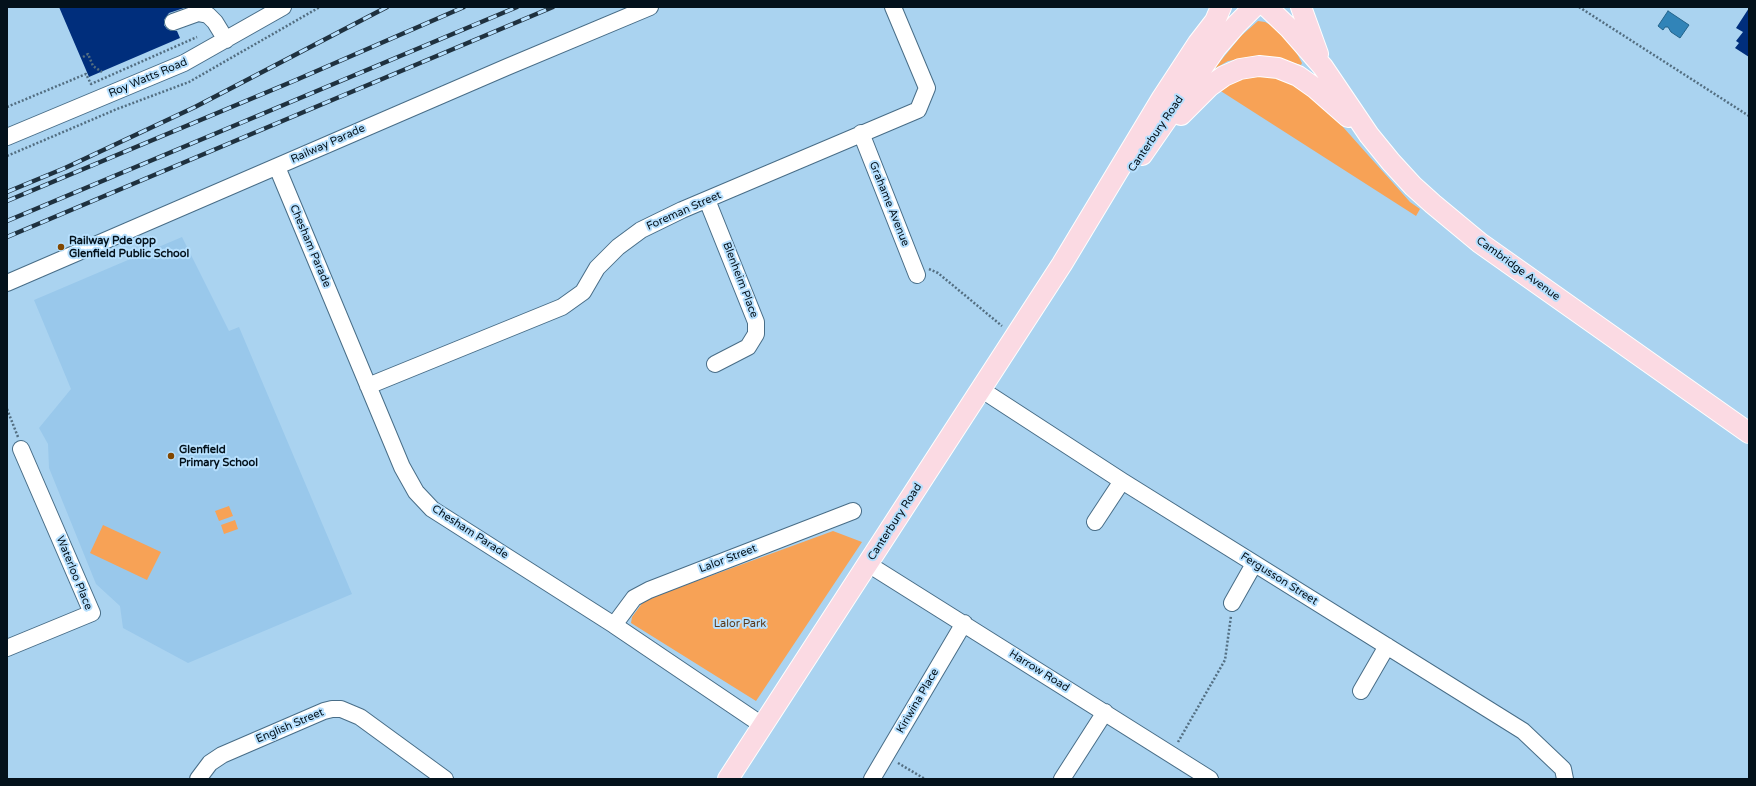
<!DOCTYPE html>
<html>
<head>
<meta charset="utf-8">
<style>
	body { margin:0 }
	#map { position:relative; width:1756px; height:786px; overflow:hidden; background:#aad3f0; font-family:"Varela Round",sans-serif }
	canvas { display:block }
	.frame { position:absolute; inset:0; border:8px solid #03111b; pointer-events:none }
</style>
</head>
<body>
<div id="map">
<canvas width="1756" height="786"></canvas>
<div class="frame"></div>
</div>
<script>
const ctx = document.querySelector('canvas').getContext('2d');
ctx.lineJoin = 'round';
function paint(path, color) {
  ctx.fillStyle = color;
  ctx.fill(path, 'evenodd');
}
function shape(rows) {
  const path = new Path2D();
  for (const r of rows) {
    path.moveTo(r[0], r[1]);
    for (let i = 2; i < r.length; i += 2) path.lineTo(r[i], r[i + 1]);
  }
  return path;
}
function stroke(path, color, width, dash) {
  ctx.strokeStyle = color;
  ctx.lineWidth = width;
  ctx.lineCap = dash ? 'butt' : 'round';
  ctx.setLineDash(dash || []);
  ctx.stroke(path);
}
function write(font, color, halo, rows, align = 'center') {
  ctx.font = font + ' "Varela Round",sans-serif';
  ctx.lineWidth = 4;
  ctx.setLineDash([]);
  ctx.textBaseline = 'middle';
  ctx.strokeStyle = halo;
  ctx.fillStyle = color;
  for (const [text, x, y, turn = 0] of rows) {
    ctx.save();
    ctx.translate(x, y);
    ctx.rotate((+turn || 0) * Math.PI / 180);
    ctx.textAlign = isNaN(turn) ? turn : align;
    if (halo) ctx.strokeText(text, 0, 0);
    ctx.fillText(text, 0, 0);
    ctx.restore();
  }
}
paint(shape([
	[182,237,229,331,239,327,352,594,188,663,123,628,120,606,96,584,49,468,48,444,39,428,71,389,34,300]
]), '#99c8eb');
paint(shape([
	[1258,21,1265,22,1276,28,1295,50,1302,63,1301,65,1272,57,1251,57,1228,61,1214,69,1241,36],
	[1282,75,1326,108,1410,202,1420,209,1416,216,1216,88,1240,76],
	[229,506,233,516,219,521,215,511],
	[235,520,238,529,224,534,221,525],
	[103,525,161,552,147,580,90,553],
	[833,531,862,542,756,701,631,623,632,617,643,602,653,597]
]), '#f7a256');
const water = shape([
	[1668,11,1689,25,1680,38,1671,32,1668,27,1665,27,1663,30,1658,26,1668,11]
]);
paint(water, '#3184b8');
stroke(water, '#236289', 1);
paint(shape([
	[59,7,187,7,169,13,164,20,164,25,167,29,172,31,177,31,180,38,89,77],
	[1749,8,1749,57,1735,48,1739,43,1736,41,1743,32,1736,28]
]), '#002e7c');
const minor = shape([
	[173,22,198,13,208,15,215,22,226,40],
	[861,133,917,275],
	[7,137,184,63,283,7],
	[277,167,402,467,416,492,432,509,614,625,762,725],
	[707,200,756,322,756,334,748,347,715,364],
	[7,283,507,67,650,7],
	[368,386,562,307,583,292,597,268,618,247,641,230,682,210,918,110,927,88,893,7],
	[982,390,1122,481,1523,731,1563,769,1565,779],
	[1095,522,1122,481],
	[868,564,1210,779],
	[1232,603,1254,564],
	[614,625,634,598,649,590,853,511],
	[7,648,92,613,21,449],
	[1361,691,1387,646],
	[198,779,210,763,222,755,324,711,332,709,341,709,360,717,445,779],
	[872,779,964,623],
	[1062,779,1105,712]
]);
const major = shape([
	[1267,7,1289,28,1323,67,1369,135,1391,162,1413,186,1433,204,1480,243,1749,433],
	[1301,7,1318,54],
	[1181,115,1210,86,1224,76,1240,69,1259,66,1278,68,1298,76,1315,88,1348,117],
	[1142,155,1216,48,1236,25,1254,7],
	[728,779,1062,264,1162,98,1198,43,1215,21,1221,7]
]);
stroke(minor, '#486d87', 18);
stroke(major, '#fff', 22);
stroke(shape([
	[1579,7,1749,116],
	[83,57,88,54,93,66,102,72],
	[7,107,86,74,91,84,197,37],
	[7,156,117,109,189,82,320,7],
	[929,269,938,273,1002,326],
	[7,409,18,437],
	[1178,742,1225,660,1231,616],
	[898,763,925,779]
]), '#536e81', 2.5, [2, 2]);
stroke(minor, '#fff', 16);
stroke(major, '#fbdae3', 20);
const rail = shape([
	[7,192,65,168,195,107,387,7],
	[7,201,296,80,464,7],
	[7,221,517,7],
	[7,237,553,7]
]);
stroke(rail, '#1f313f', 4.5);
stroke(rail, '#b7e0fe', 3, [9]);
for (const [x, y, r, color] of [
	[61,247,4,"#824700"],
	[171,456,4,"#824700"]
]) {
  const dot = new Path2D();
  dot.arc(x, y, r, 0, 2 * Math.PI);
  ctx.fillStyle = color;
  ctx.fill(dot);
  stroke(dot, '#b7e0fe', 1.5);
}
write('11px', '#03111b', '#b7e0fe', [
	["Roy Watts Road",148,78,-23],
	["Canterbury Road",1156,134,-56],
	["Railway Parade",328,144,-24],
	["Grahame Avenue",889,204,68],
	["Foreman Street",684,211,-24],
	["Chesham Parade",310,246,67],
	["Cambridge Avenue",1518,269,36],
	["Blenheim Place",740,280,69],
	["Canterbury Road",895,522,-57],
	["Chesham Parade",470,532,33],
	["Lalor Street",728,559,-21],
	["Waterloo Place",74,573,68],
	["Fergusson Street",1279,579,32],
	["Harrow Road",1039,671,32],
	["Kiriwina Place",918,701,-60],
	["English Street",290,726,-23]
]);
write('bold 11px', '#03111b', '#b7e0fe', [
	["Railway Pde opp",69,241],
	["Glenfield Public School",69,254],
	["Glenfield",179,450],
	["Primary School",179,463]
], 'left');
write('11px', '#5c3919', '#b7e0fe', [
	["Lalor Park",740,624]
]);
</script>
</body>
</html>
